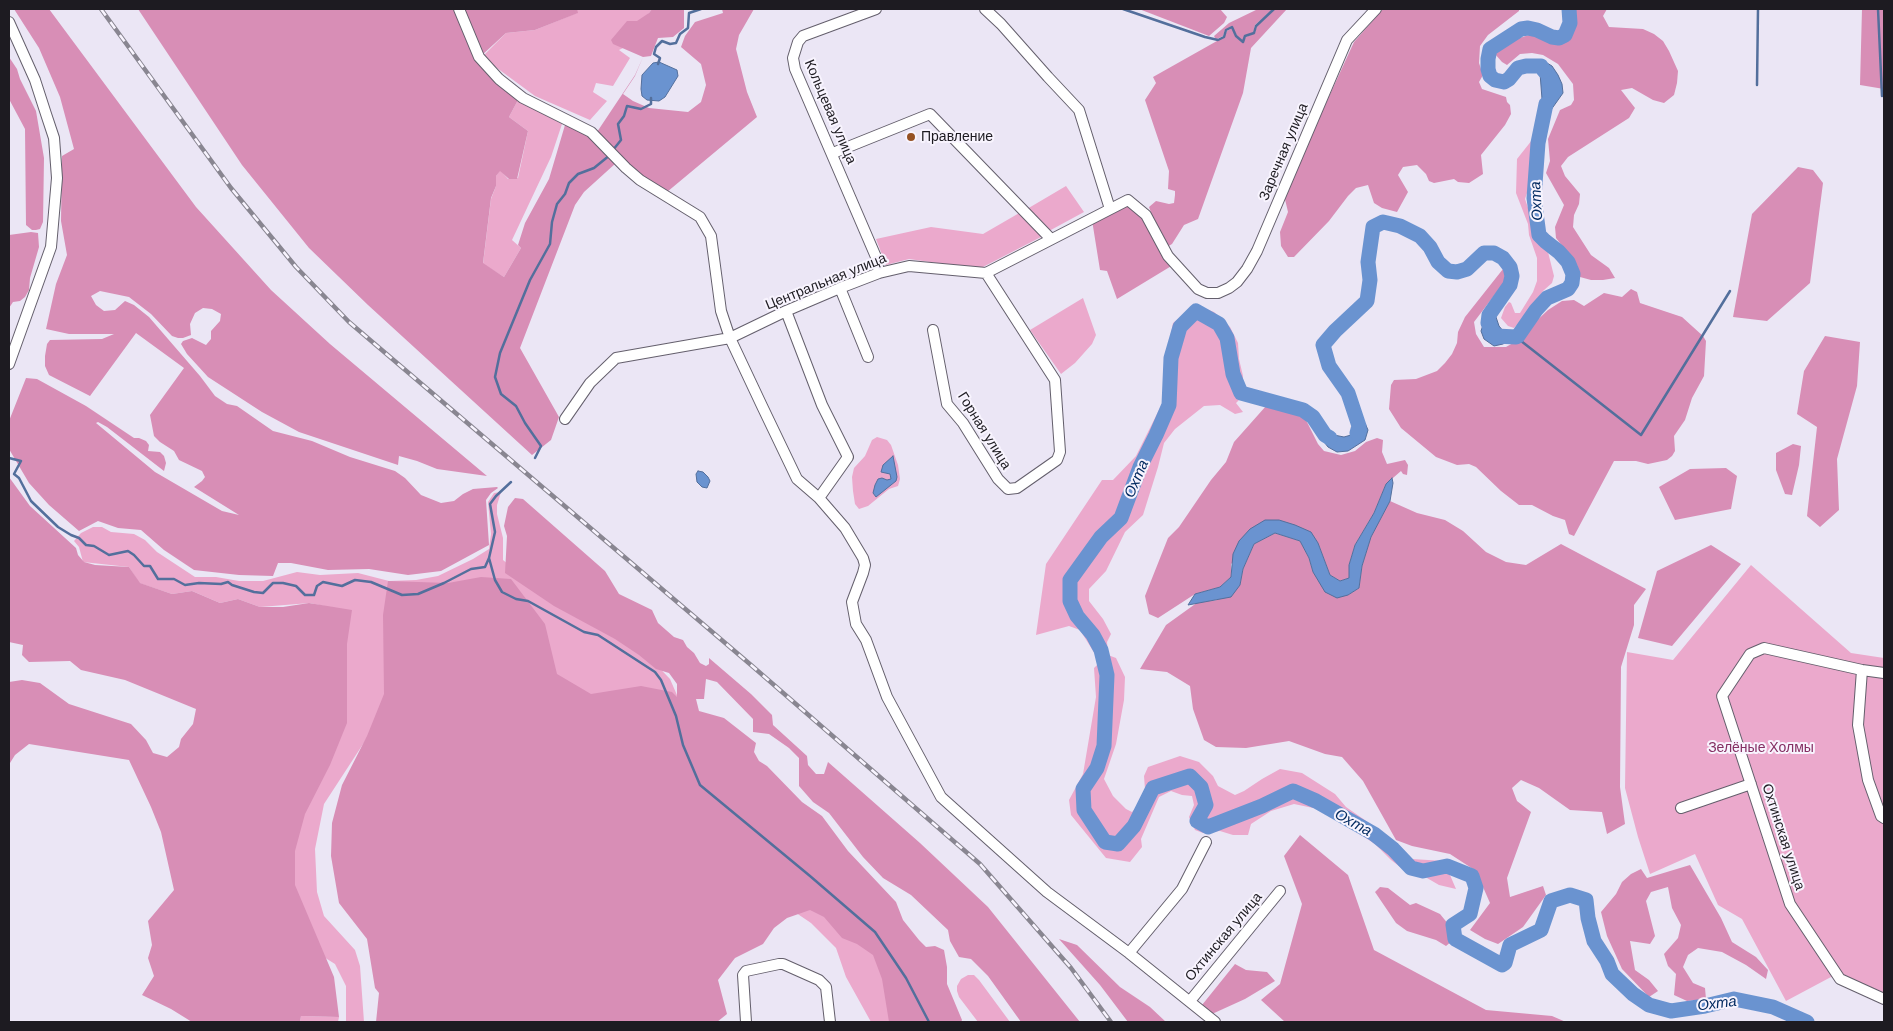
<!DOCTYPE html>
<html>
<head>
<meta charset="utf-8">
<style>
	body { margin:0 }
	#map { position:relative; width:1893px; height:1031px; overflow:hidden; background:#ebe6f5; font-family:Helvetica,sans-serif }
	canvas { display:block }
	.frame { position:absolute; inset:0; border:10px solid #1d1b21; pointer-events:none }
</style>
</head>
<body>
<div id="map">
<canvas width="1893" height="1031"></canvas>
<div class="frame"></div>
</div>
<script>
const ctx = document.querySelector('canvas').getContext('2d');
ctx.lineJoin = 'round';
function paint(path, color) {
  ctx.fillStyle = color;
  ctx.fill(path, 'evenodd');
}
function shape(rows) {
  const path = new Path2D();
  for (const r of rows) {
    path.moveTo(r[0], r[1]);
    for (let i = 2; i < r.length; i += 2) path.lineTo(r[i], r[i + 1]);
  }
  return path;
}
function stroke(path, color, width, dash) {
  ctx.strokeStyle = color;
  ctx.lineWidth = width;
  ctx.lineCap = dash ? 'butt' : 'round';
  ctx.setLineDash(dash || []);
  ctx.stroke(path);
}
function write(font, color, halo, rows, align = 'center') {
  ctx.font = font + ' Helvetica,sans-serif';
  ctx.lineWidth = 4;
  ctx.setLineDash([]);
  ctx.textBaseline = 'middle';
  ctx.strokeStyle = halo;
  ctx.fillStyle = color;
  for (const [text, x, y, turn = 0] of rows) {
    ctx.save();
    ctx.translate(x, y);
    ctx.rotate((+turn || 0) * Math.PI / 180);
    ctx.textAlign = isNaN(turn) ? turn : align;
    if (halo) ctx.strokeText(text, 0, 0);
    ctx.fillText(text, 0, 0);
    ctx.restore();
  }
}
paint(shape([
	[577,9,652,9,625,47,619,50,630,58,613,86,596,83,593,92,607,101,590,120,535,96,482,57,506,33,535,30,577,13],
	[518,100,562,124,551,157,512,240,521,248,504,277,483,264,491,199,496,186,496,176,500,170,508,179,518,178,528,131,509,117],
	[1532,140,1529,187,1525,199,1539,240,1547,248,1554,276,1552,283,1543,291,1530,311,1514,328,1508,326,1501,318,1505,307,1509,302,1511,303,1515,313,1520,313,1533,292,1537,281,1537,258,1529,235,1528,224,1516,193,1517,159],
	[1066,186,1084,212,1049,231,1027,209],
	[1021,212,1041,233,1041,237,979,269,909,259,886,265,876,239,931,227,983,234],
	[1083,298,1096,335,1092,344,1075,363,1061,374,1030,330],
	[1201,307,1214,312,1230,327,1238,343,1239,359,1243,376,1242,397,1236,403,1243,412,1235,414,1220,405,1204,406,1175,429,1164,443,1158,467,1143,515,1125,532,1106,571,1089,589,1089,601,1103,619,1111,634,1107,642,1108,655,1116,658,1125,677,1124,700,1116,744,1104,779,1113,796,1126,809,1132,812,1141,802,1145,789,1144,776,1148,767,1180,756,1199,762,1213,776,1218,786,1235,795,1244,791,1262,779,1280,769,1302,773,1335,794,1346,807,1388,836,1412,859,1444,861,1456,889,1439,885,1427,878,1408,873,1391,860,1375,844,1355,831,1318,809,1294,804,1271,811,1251,824,1248,835,1233,835,1220,831,1203,833,1195,830,1189,817,1194,805,1192,796,1182,795,1171,791,1159,797,1141,839,1142,847,1130,862,1106,858,1071,815,1069,800,1083,774,1096,697,1094,668,1103,659,1095,654,1080,630,1069,626,1036,635,1046,564,1102,480,1113,480,1136,456,1162,404,1166,358,1173,323,1187,312],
	[877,437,887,440,891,445,898,465,900,479,898,486,889,489,868,506,859,509,855,504,853,491,852,477,854,468,865,456,872,440],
	[501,492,497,505,497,514,503,538,503,560,519,573,646,654,670,679,686,716,941,1022,871,1022,846,977,836,948,811,923,777,900,380,718,324,804,315,849,317,892,324,916,355,950,360,966,364,1022,346,1022,346,986,335,964,287,934,272,909,324,606,310,603,260,607,238,599,220,603,192,591,172,594,139,583,129,567,83,562,79,547,74,541,81,533,93,527,102,527,111,532,134,534,145,540,157,552,195,577,216,577,239,581,263,581,297,572,320,575,358,573,389,581,416,580,438,576,473,559,489,549,491,534,488,502,494,493],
	[1751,565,1851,653,1884,658,1884,1005,1831,977,1786,1001,1742,919,1718,905,1695,854,1650,874,1638,837,1625,788,1627,652,1673,660],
	[968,975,974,975,979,980,1010,1022,978,1022,959,997,957,991,957,986,961,979],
	[301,1016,339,1017,338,1022,300,1022]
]), '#eba9cc');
paint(shape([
	[14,9,49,9,196,207,271,290,330,344,487,476,437,469,417,461,399,456,398,465,299,432,262,412,208,377,187,354,181,344,183,341,192,338,206,345,211,339,211,331,220,321,221,314,212,309,203,308,195,313,190,324,191,335,183,338,178,338,172,336,151,314,129,297,100,291,91,296,96,305,104,311,115,310,125,301,134,305,149,317,200,376,215,396,227,404,237,406,273,431,312,441,350,457,395,471,405,478,421,495,441,503,454,501,463,494,473,489,497,487,498,488,491,493,486,500,489,545,441,571,408,575,369,569,328,570,291,563,278,563,273,576,239,575,194,570,164,550,141,530,118,528,98,521,79,531,49,505,29,483,9,449,9,421,26,378,37,379,86,406,134,438,139,438,146,441,149,445,148,451,160,452,164,456,166,463,164,471,107,427,98,422,96,423,155,472,222,511,239,515,194,487,202,481,205,477,202,471,179,460,174,451,160,442,154,436,150,415,184,368,136,333,90,396,49,375,45,366,45,356,47,344,50,340,102,339,114,334,69,334,46,329,56,284,67,255,61,221,62,156,74,149,60,97,39,48],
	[138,9,455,9,469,45,518,100,509,117,528,131,517,179,509,179,500,171,496,176,496,186,491,198,483,263,504,277,521,248,518,245,525,223,549,179,565,125,590,136,616,163,584,192,575,205,520,348,559,417,551,440,532,455,368,305,309,248,242,165],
	[464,9,577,9,578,13,535,30,506,33,481,56],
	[652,9,684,9,684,28,673,37,658,38,651,56,643,57,635,76,623,94,633,101,649,108,688,112,701,102,706,85,701,64,681,47,685,36,695,22,723,13,722,9,754,9,739,35,736,49,747,92,757,117,667,192,639,174,616,153,597,132,635,75,643,57,613,44,611,40,627,21,637,21,649,13],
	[1139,9,1220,9,1227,17,1224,23,1209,36],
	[1258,9,1273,9,1255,25,1253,33,1245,36,1243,41,1237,36,1232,26,1225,30,1223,36,1217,39,1215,38,1214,36,1229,23],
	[1275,9,1287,9,1251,48,1243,93,1198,219,1184,225,1172,244,1167,247,1163,245,1149,207,1156,201,1169,204,1174,203,1175,195,1175,191,1168,189,1169,171,1145,100,1156,83,1153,77,1224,37,1227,31,1232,28,1236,37,1243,42,1246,37,1255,33,1257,26],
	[1383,9,1519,9,1519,11,1488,35,1480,46,1479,63,1483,75,1479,82,1482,89,1506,97,1507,102,1510,105,1511,114,1505,125,1481,155,1483,174,1469,183,1458,182,1454,179,1434,183,1429,181,1426,174,1417,165,1403,167,1398,175,1408,192,1397,212,1382,208,1374,203,1368,185,1356,188,1348,196,1329,221,1294,257,1288,257,1281,246,1280,232,1288,212,1284,195,1354,42],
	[1575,9,1607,9,1603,16,1609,27,1643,29,1654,34,1663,41,1669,51,1678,71,1677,83,1674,95,1664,103,1653,100,1632,88,1621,90,1635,108,1629,118,1568,157,1561,166,1565,176,1580,194,1579,204,1574,215,1573,227,1591,255,1609,268,1615,278,1603,280,1591,280,1580,277,1577,265,1556,238,1555,227,1564,205,1546,173,1550,161,1548,139,1560,110,1571,105,1574,100,1573,84,1558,64,1543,55,1532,53,1520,54,1507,65,1502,62,1495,54,1513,40,1529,35,1562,43,1570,40,1576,24],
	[1862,9,1884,9,1884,89,1860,85],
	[9,57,17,69,20,79,36,111,44,158,43,222,40,229,36,230,32,230,26,225,25,129,9,99],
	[1798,167,1813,170,1823,183,1810,283,1767,321,1733,317,1752,214],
	[1126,203,1150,224,1173,265,1117,299,1107,271,1100,270,1092,220],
	[31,232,38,233,39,247,30,278,29,290,25,297,20,301,13,302,9,308,9,235],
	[1503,269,1508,270,1506,287,1496,293,1474,322,1476,334,1484,347,1506,347,1520,339,1531,326,1548,310,1562,301,1574,300,1584,306,1604,293,1622,297,1631,289,1637,292,1640,303,1682,317,1703,336,1706,341,1704,376,1692,398,1685,420,1674,436,1675,451,1672,456,1667,460,1648,464,1636,461,1614,461,1574,536,1569,534,1565,520,1553,516,1532,505,1519,505,1501,491,1476,467,1469,464,1457,465,1436,457,1401,428,1389,409,1391,385,1394,380,1416,379,1437,371,1445,363,1452,354,1457,343,1458,332,1465,317],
	[1825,336,1860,342,1857,386,1837,459,1839,510,1820,527,1807,516,1817,427,1797,414,1804,371],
	[1282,405,1306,420,1318,444,1324,451,1341,455,1355,451,1366,442,1377,438,1383,440,1382,452,1387,464,1405,460,1408,465,1407,475,1403,474,1401,471,1386,484,1374,513,1355,545,1349,565,1349,578,1340,581,1330,575,1318,543,1279,520,1231,564,1231,577,1220,587,1195,594,1158,618,1149,614,1145,596,1168,538,1179,527,1211,480,1226,462,1234,442,1266,406],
	[1793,444,1801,446,1799,465,1792,495,1785,494,1776,470,1776,453],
	[1726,468,1737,476,1731,509,1675,520,1659,487,1690,469],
	[9,477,30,506,76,548,78,555,84,562,95,565,129,567,140,583,172,594,192,591,220,603,238,599,260,607,283,607,309,603,352,610,347,644,347,723,330,765,305,814,295,851,295,885,334,977,339,1017,301,1016,300,1022,192,1022,171,1009,142,995,154,976,148,958,152,945,148,921,174,890,161,832,151,807,129,760,29,744,15,755,10,763,9,776,9,682,22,680,40,683,69,704,131,724,146,740,153,753,167,757,179,747,181,739,193,724,196,709,125,680,81,670,70,661,29,662,22,655,23,645,9,642],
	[515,498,523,499,605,571,619,594,652,610,658,623,674,637,683,640,687,647,694,653,700,663,706,666,709,664,709,658,751,694,772,715,773,725,807,756,808,765,816,774,824,774,828,762,920,843,988,907,1080,1022,1021,1022,988,976,971,959,959,957,950,941,948,930,911,895,883,878,863,857,829,813,813,802,799,786,799,758,789,748,769,734,753,732,753,719,717,682,706,679,704,699,696,699,699,711,724,718,756,743,754,752,759,761,767,766,802,802,822,816,848,851,896,902,903,920,919,940,926,947,935,946,944,950,947,967,947,984,962,1020,961,1022,889,1022,882,979,873,955,857,944,842,938,824,917,810,910,787,918,774,928,763,944,735,958,718,980,727,1014,717,1022,376,1022,379,993,375,988,367,939,339,903,331,856,332,823,342,785,367,736,384,694,383,615,388,581,448,583,481,577,511,579,545,624,557,674,591,694,641,686,672,692,677,697,677,684,669,673,656,669,639,655,615,639,554,606,505,573,507,536,504,526,508,507],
	[1390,501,1417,513,1445,520,1463,531,1486,552,1506,562,1526,565,1561,544,1646,589,1634,605,1634,625,1621,667,1620,787,1625,824,1607,834,1602,812,1570,810,1539,788,1521,780,1512,788,1517,801,1531,812,1507,878,1510,897,1543,886,1546,895,1523,927,1498,944,1485,939,1470,930,1490,903,1476,871,1450,854,1412,846,1396,840,1363,781,1342,757,1325,754,1289,741,1246,748,1216,747,1204,740,1193,709,1190,686,1167,672,1140,669,1166,625,1198,602,1217,600,1240,585,1243,569,1254,544,1275,533,1300,541,1309,558,1313,572,1348,595,1359,588,1362,566,1371,536],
	[1711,545,1741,564,1672,646,1638,638,1657,571],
	[1300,835,1348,875,1374,950,1486,1010,1552,1016,1566,1022,1285,1022,1261,1000,1280,984,1302,904,1284,856],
	[1690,865,1721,918,1732,942,1756,957,1768,970,1766,979,1746,965,1722,952,1698,948,1688,955,1683,967,1693,983,1705,988,1706,999,1687,1001,1674,995,1676,974,1668,966,1664,954,1678,938,1681,925,1672,908,1668,887,1651,892,1646,901,1655,936,1650,944,1630,941,1635,970,1649,980,1658,991,1649,997,1622,969,1607,936,1601,912,1616,894,1622,882,1631,874,1641,869,1647,878],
	[1380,887,1388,888,1410,905,1416,903,1440,914,1449,925,1452,941,1446,946,1436,940,1407,931,1396,923,1375,892],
	[1059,939,1077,945,1120,987,1150,1007,1166,1022,1128,1022,1100,985],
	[1235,964,1246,970,1267,972,1275,981,1245,999,1212,1014,1202,1005]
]), '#d88eb6');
const water = shape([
	[1542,60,1552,66,1558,75,1562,84,1563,93,1541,124,1539,119,1542,99,1540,73,1533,68,1526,66,1531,61,1542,60],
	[659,62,677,70,678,76,665,97,659,101,647,100,642,96,641,89,642,75,653,63,659,62],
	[1497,306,1495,314,1499,326,1504,332,1521,333,1503,344,1494,346,1484,339,1481,331,1486,316,1497,306],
	[1356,414,1365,423,1368,430,1365,440,1348,451,1337,452,1328,447,1321,438,1317,423,1329,434,1344,437,1351,435,1355,431,1356,414],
	[893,456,897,477,896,481,876,497,873,493,875,485,878,479,882,478,887,480,891,479,890,474,881,472,883,465,893,456],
	[698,471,703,472,708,477,710,481,707,488,702,487,697,482,696,474,698,471],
	[1392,478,1393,483,1390,501,1371,537,1362,566,1359,588,1348,595,1337,598,1325,592,1313,572,1309,558,1300,541,1275,533,1254,544,1243,569,1240,585,1231,597,1188,605,1195,594,1220,587,1231,577,1233,554,1239,541,1250,529,1265,520,1279,520,1295,525,1311,532,1318,543,1330,575,1340,581,1349,578,1349,565,1355,545,1374,513,1386,484,1392,478]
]);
paint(water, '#6a93d0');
stroke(water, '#536f9c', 1);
stroke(shape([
	[1123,9,1205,37,1218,40,1224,37,1226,30,1232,27,1236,36,1243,42,1245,36,1254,33,1256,26,1274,9],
	[1878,9,1882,96],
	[658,64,660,58,654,54,656,47,662,41,670,44,676,43,680,34,688,28,689,13,701,9],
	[1757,85,1758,9],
	[613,150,621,140,618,124,624,116,627,106,641,109,651,104,651,98],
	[1516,337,1641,435,1730,291],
	[9,458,21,461,14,474,19,478,31,501,58,527,71,535,79,538,86,545,94,546,109,555,128,551,134,555,144,566,150,566,158,579,174,579,185,585,199,583,221,584,228,582,232,585,254,592,263,593,273,583,283,583,296,586,305,595,314,595,317,586,323,582,342,586,355,580,371,582,402,595,418,594,444,583,471,569,485,567,489,558,495,532,490,504,496,496,511,482],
	[535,458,541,446,525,423,516,406,501,394,495,377,500,353,530,280,550,244,552,222,557,204,565,194,569,183,578,174,594,168,610,155],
	[489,558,495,580,502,592,516,599,528,601,584,632,598,635,655,672,661,680,676,716,683,745,700,785,810,876,875,932,906,978,929,1022]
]), '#536f9c', 2.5);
stroke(shape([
	[1544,71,1541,66,1526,66,1518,68,1509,79,1504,82,1495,80,1490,76,1488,69,1488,59,1490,49,1521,29,1528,28,1537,30,1552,37,1559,38,1565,35,1570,23,1569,9],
	[1357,433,1359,426,1348,393,1329,366,1323,345,1335,331,1367,301,1370,280,1368,262,1373,227,1383,222,1400,226,1420,236,1430,247,1438,262,1448,271,1457,272,1467,269,1484,253,1494,253,1503,258,1510,267,1512,276,1510,285,1489,315,1488,323,1492,332,1496,336,1516,337,1518,336,1536,310,1547,298,1568,289,1572,283,1573,274,1568,262,1559,252,1545,241,1539,235,1534,198,1538,143,1546,104],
	[1330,438,1325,435,1313,417,1303,410,1241,393,1233,374,1227,338,1219,324,1196,311,1180,327,1171,358,1169,405,1156,435,1140,467,1121,518,1101,537,1070,580,1070,601,1077,616,1093,635,1101,650,1107,675,1104,746,1097,768,1083,789,1084,810,1105,842,1118,844,1134,826,1153,788,1190,776,1201,787,1206,805,1197,821,1208,827,1262,806,1293,791,1316,801,1374,834,1393,849,1411,868,1423,871,1447,866,1472,876,1476,888,1470,914,1453,925,1455,939,1502,965,1505,963,1510,945,1541,930,1551,901,1570,895,1586,900,1588,918,1594,941,1607,961,1612,974,1633,994,1649,1005,1671,1011,1705,1006,1734,999,1773,1007,1807,1022]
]), '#6a93d0', 15);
const street = shape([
	[459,9,479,57,499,79,523,98,591,132,626,168,640,180,700,217,711,236,721,311,730,338,762,406,797,479,819,498,845,528,863,558,865,565,863,573,852,602,856,624,866,640,887,697,941,797,1047,892,1129,953,1215,1022],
	[876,9,803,36,798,42,793,58,795,69,876,257,879,273],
	[985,9,1001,24,1048,77,1079,110,1110,209],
	[9,22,35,80,46,114,54,138,57,178,51,247,9,364],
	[833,153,930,114,1051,239],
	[840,288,868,357],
	[786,311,822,405,848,457,819,498],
	[933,330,947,404,963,423,998,479,1008,489,1017,488,1057,460,1060,452,1055,380,986,273],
	[565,419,590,383,616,358,730,338,786,311,840,288,879,273,909,266,986,273,1128,200,1146,215,1168,256,1198,289,1207,293,1218,293,1229,288,1237,282,1247,269,1257,251,1347,40,1376,9],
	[1862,670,1858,725,1868,780,1881,816,1884,818],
	[1884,673,1862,670,1764,648,1750,654,1722,696,1790,904,1840,979,1884,999],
	[1681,808,1751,784],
	[1129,953,1182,889,1206,842],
	[1190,1001,1280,891],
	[746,1022,743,975,746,971,779,964,783,964,819,980,826,987,830,1022]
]);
stroke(street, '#645f6c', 12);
stroke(street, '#fff', 10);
const rail = shape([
	[101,9,231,188,296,267,349,322,751,665,980,864,1071,968,1111,1022]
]);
stroke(rail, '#898691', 4.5);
stroke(rail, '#f8f4fe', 2.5, [8]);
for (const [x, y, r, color] of [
	[911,137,5,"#955123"]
]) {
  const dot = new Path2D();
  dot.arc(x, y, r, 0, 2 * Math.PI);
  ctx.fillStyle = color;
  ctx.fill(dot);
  stroke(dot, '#f8f4fe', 2);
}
write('14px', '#1d1b21', '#f8f4fe', [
	["Кольцевая улица",830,112,67],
	["Заречная улица",1284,152,-67],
	["Центральная улица",826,282,-22],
	["Горная улица",984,431,58],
	["Охтинская улица",1783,837,72],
	["Охтинская улица",1224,937,-50]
]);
write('14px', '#1d1b21', '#f8f4fe', [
	["Правление",921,137]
], 'left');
write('14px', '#852f63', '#f8f4fe', [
	["Зелёные Холмы",1761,748]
]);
write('italic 15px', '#032b61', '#f8f4fe', [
	["Охта",1537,201,-93],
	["Охта",1137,479,-67],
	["Охта",1353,823,29],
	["Охта",1717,1004,-7]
]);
</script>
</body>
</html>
